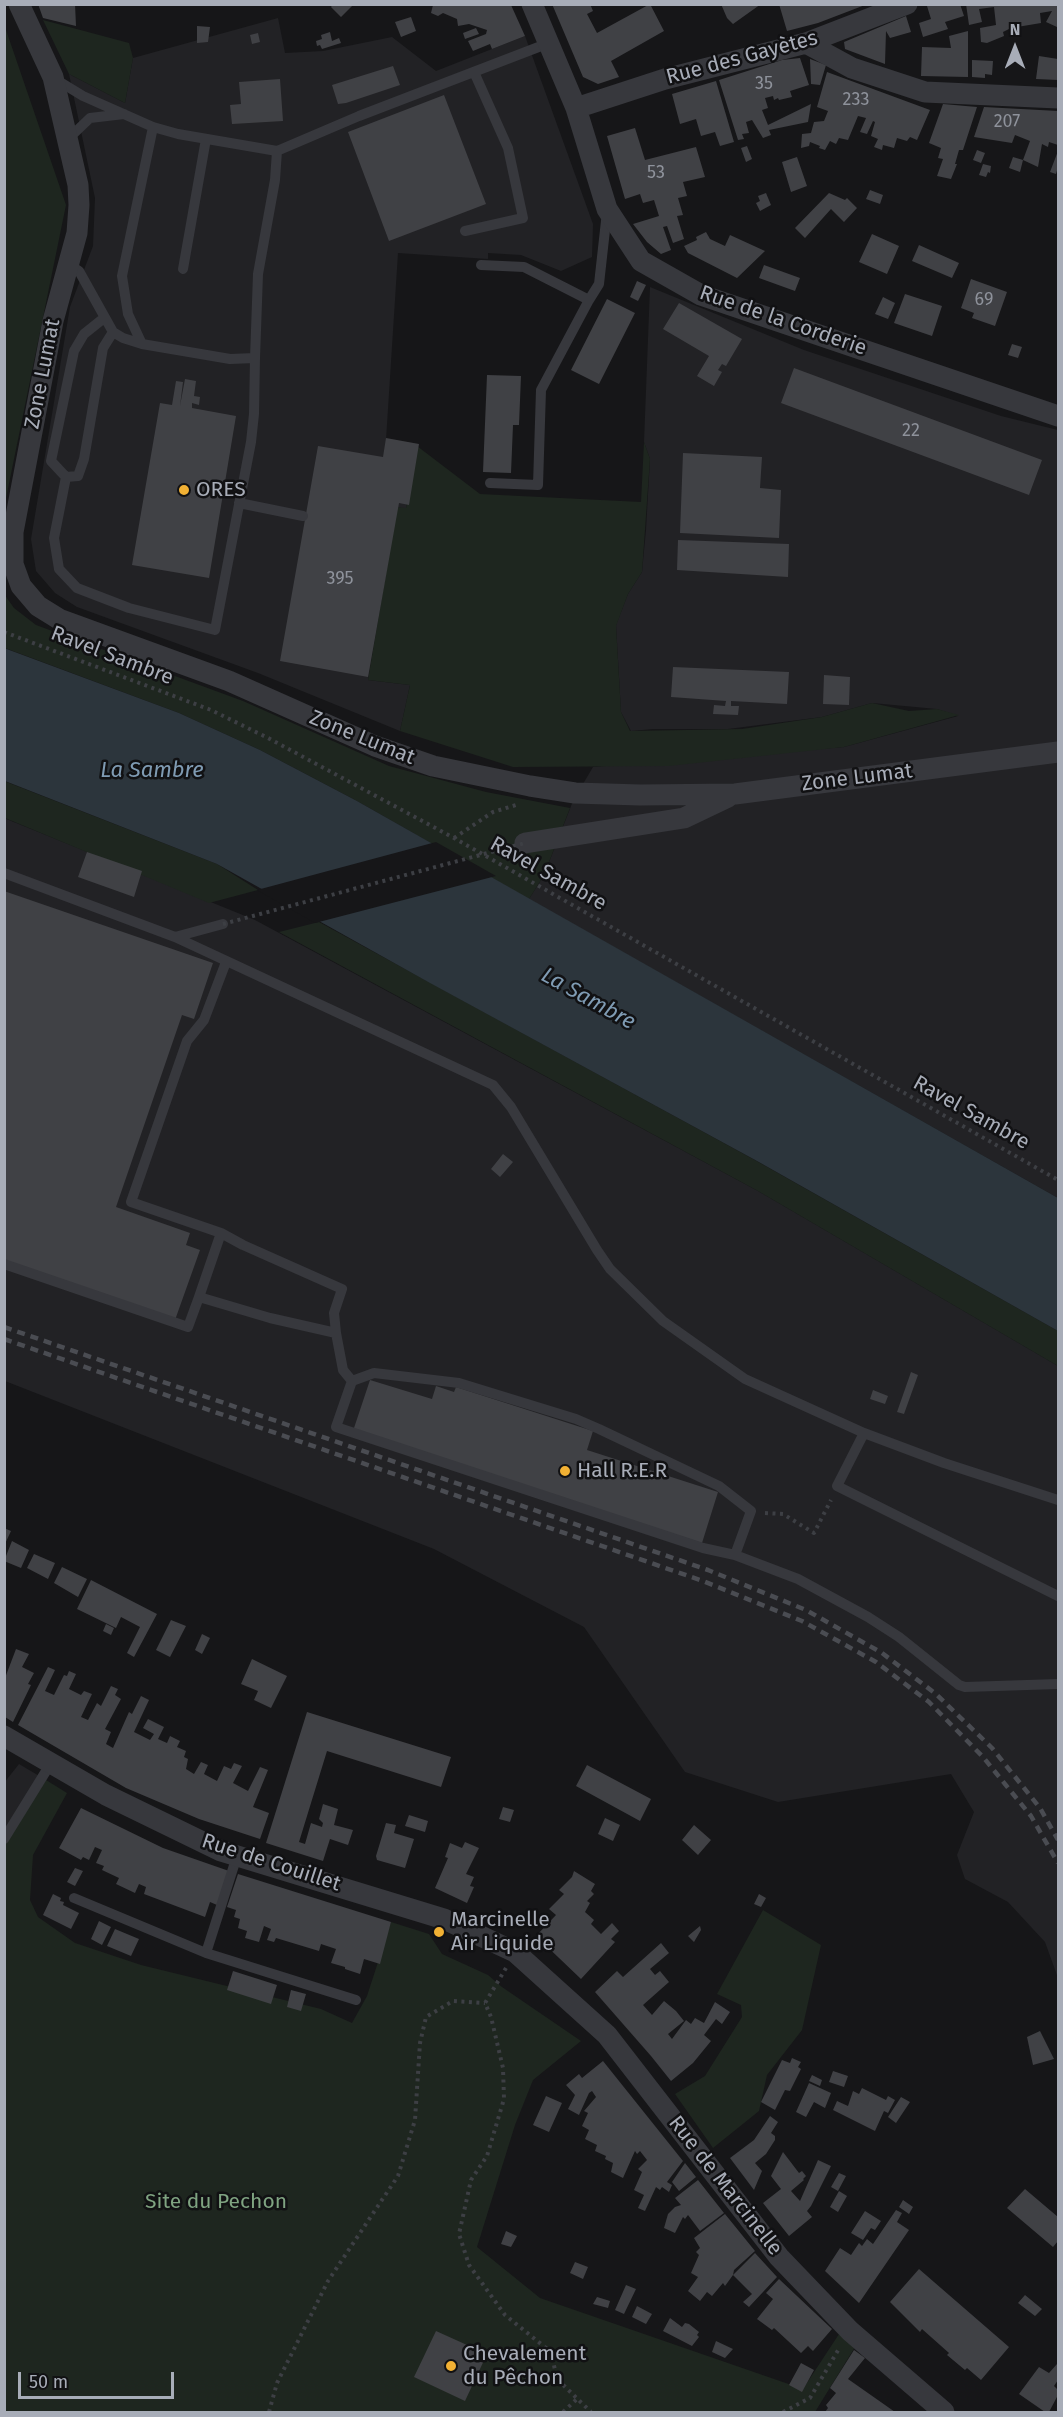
<!DOCTYPE html>
<html>
<head>
<meta charset="utf-8">
<style>
	body { margin:0 }
	#map { position:relative; width:1063px; height:2417px; overflow:hidden; background:#161618; font-family:"Fira Sans",sans-serif }
	canvas { display:block }
	.frame { position:absolute; inset:0; border:6px solid #a8adb8; pointer-events:none }
	.north { position:absolute; left:985px; top:18px; width:60px; height:60px; -webkit-text-stroke:4px #111113; paint-order:stroke; rotate:0deg; font-size:16px; font-weight:700; line-height:24px; text-align:center; color:#a8adb8 }
	.north::after { content:''; display:block; margin:auto; width:21px; height:27px; background:#a8adb8; clip-path:polygon(50% 0,100% 100%,50% 72%,0 100%) }
	.scale { position:absolute; left:18px; top:2372px; width:156px; height:27px; box-sizing:border-box; border:3px solid #a8adb8; border-top:0; padding-left:8px; font-size:18px; line-height:21px; white-space:nowrap; color:#a8adb8; -webkit-text-stroke:4px #111113; paint-order:stroke }
</style>
</head>
<body>
<div id="map">
<canvas width="1063" height="2417"></canvas>
<div class="frame"></div>
<div class="north">N</div>
<div class="scale">50 m</div>
</div>
<script>
const ctx = document.querySelector('canvas').getContext('2d');
ctx.lineJoin = 'round';
function paint(path, color) {
  ctx.fillStyle = color;
  ctx.fill(path, 'evenodd');
}
function shape(rows) {
  const path = new Path2D();
  for (const r of rows) {
    path.moveTo(r[0], r[1]);
    for (let i = 2; i < r.length; i += 2) path.lineTo(r[i], r[i + 1]);
  }
  return path;
}
function stroke(path, color, width, dash) {
  ctx.strokeStyle = color;
  ctx.lineWidth = width;
  ctx.lineCap = dash ? 'butt' : 'round';
  ctx.setLineDash(dash || []);
  ctx.stroke(path);
}
function write(font, color, halo, rows, align = 'center') {
  ctx.font = font + ' "Fira Sans",sans-serif';
  ctx.lineWidth = 5;
  ctx.setLineDash([]);
  ctx.textBaseline = 'middle';
  ctx.strokeStyle = halo;
  ctx.fillStyle = color;
  for (const [text, x, y, turn = 0] of rows) {
    ctx.save();
    ctx.translate(x, y);
    ctx.rotate((+turn || 0) * Math.PI / 180);
    ctx.textAlign = isNaN(turn) ? turn : align;
    if (halo) ctx.strokeText(text, 0, 0);
    ctx.fillText(text, 0, 0);
    ctx.restore();
  }
}
paint(shape([
	[278,18,285,53,323,51,392,37,436,71,525,36,593,224,592,257,561,271,521,255,488,253,488,259,398,253,386,440,417,446,406,509,397,507,368,680,410,685,400,731,258,673,77,607,55,593,36,571,31,539,70,307,93,246,95,198,69,74,125,103,133,58],
	[650,287,804,350,1001,416,1058,430,1058,1198,529,899,544,875,573,801,593,767,844,747,958,716,937,709,872,703,822,717,728,729,653,729,631,731,621,712,616,625,628,594,642,572,646,530,650,459,644,442],
	[4,818,255,920,758,1191,1058,1366,1058,1978,1045,1942,1008,1902,965,1879,957,1855,974,1812,951,1774,778,1802,685,1772,584,1627,434,1549,5,1381],
	[19,1764,46,1780,4,1844,4,1783]
]), '#222225');
paint(shape([
	[43,20,129,43,133,58,125,103,69,74],
	[5,27,66,205,5,503],
	[644,442,650,459,642,572,628,594,616,626,621,712,630,731,742,729,822,717,872,703,909,711,937,709,959,715,844,747,669,766,513,767,400,731,410,685,368,680,397,507,406,508,417,446,480,494,641,502],
	[4,594,14,608,36,625,243,701,389,766,486,792,570,808,544,875,529,899,357,801,260,750,179,713,5,648],
	[4,781,217,864,258,890,209,903,5,818],
	[319,922,753,1159,1058,1331,1058,1366,758,1191,279,932],
	[46,1780,67,1793,33,1855,30,1900,38,1917,75,1943,141,1965,321,2009,352,2023,367,1996,391,1922,429,1934,442,1954,488,1975,502,1987,581,2041,533,2080,515,2125,477,2247,540,2298,803,2389,839,2334,855,2347,815,2412,5,2412,4,1844],
	[763,1910,821,1945,802,2030,767,2075,759,2111,713,2148,675,2094,705,2076,742,2017,741,2005,717,1994]
]), '#1e261f');
paint(shape([
	[4,648,179,713,260,750,357,801,1058,1198,1058,1331,757,1161,430,983,217,864,5,781]
]), '#2c353c');
paint(shape([
	[436,842,496,876,315,923,257,890]
]), '#161618');
paint(shape([
	[38,4,75,4,76,26,43,18],
	[333,4,354,4,341,17,331,7],
	[552,4,590,4,593,11,587,14,597,33,650,4,664,31,611,61,619,77,598,84,583,77],
	[721,4,761,4,733,24,727,18],
	[779,4,865,4,865,5,818,23,787,31],
	[933,4,960,4,964,16,945,22,948,29,923,37,919,23,931,19,927,6],
	[966,4,1058,4,1058,24,1057,27,1046,22,1052,11,1040,13,1041,23,1011,28,1003,32,1004,36,987,43,981,42,980,28,996,25,994,7,979,9,982,22,969,25],
	[433,5,511,5,525,36,492,49,490,44,473,51,468,41,486,34,487,30,469,24,458,26,457,19,443,13,438,16,431,13],
	[906,16,911,32,890,38,886,31,885,64,845,49,844,42],
	[411,17,416,31,401,37,395,22],
	[197,26,210,27,208,42,197,43],
	[476,28,479,34,465,39,463,33],
	[968,31,968,77,921,76,922,47,951,48,949,36],
	[330,32,332,41,339,38,341,43,322,49,320,45,317,46,316,41,322,39,321,35],
	[258,33,260,42,252,44,250,35],
	[1039,56,1058,59,1058,80,1036,79],
	[800,58,809,85,790,91,792,97,779,100,778,98,774,100,773,96,765,98,768,108,762,110,768,125,811,104,808,122,769,130,771,135,763,138,752,120,746,122,749,133,742,134,744,139,738,140,719,80,782,60],
	[810,59,826,65,820,85,811,84],
	[972,60,993,61,992,75,985,74,985,78,972,77],
	[393,66,400,85,346,103,338,104,332,85],
	[827,72,930,110,917,140,910,137,907,141,897,138,894,148,883,145,882,150,874,147,878,139,871,136,875,122,873,121,867,134,860,132,866,118,858,116,848,140,839,138,836,144,830,141,825,150,819,148,820,146,810,142,809,146,801,148,802,134,811,133,814,122,824,121,828,111,817,107],
	[280,79,283,121,232,124,230,105,241,104,239,82],
	[716,81,734,142,720,146,715,132,701,136,696,119,680,124,672,94],
	[444,95,486,204,389,241,348,132],
	[943,104,977,107,963,150,959,150,955,164,957,164,951,179,937,176,943,159,938,158,941,148,929,143],
	[984,107,1058,111,1058,145,1049,142,1048,147,1042,144,1038,167,1023,160,1030,141,1015,135,1012,143,974,137],
	[635,128,645,160,696,147,705,177,683,182,687,196,678,198,683,215,677,216,684,239,673,243,667,226,663,227,671,250,661,254,647,242,633,224,659,216,654,200,643,203,640,194,625,199,607,136],
	[747,146,752,159,746,162,741,148],
	[977,150,985,153,981,163,973,160],
	[1058,151,1058,167,1056,174,1050,172],
	[797,157,807,186,791,192,782,162],
	[1013,157,1023,160,1020,172,1009,168],
	[983,164,991,166,990,173,988,172,986,177,979,175],
	[870,190,883,195,880,204,866,199],
	[766,193,771,205,760,211,756,203,760,201,758,196],
	[829,193,845,200,847,198,857,208,844,222,831,209,805,238,795,228],
	[706,232,710,239,725,246,730,235,765,251,737,278,688,253,684,246,697,240,696,237],
	[872,234,899,246,887,274,859,262],
	[919,245,959,263,952,278,912,261],
	[764,265,800,278,795,291,759,278],
	[971,279,1007,292,995,326,972,318,974,313,961,308],
	[637,281,646,285,638,301,630,297],
	[905,294,942,306,932,336,894,323],
	[883,297,895,303,888,319,875,314],
	[607,299,635,313,599,384,571,370],
	[679,303,742,339,726,366,722,364,718,370,722,372,714,386,697,376,709,356,663,329],
	[1012,344,1022,347,1018,358,1008,355],
	[794,368,1042,460,1029,495,781,403],
	[487,375,521,376,519,425,513,425,511,473,483,472],
	[185,379,196,381,194,396,200,397,199,405,192,403,192,408,236,416,209,578,132,565,160,403,172,405,176,381,183,382,180,406],
	[386,438,419,444,409,505,399,503,368,677,280,661,318,446,383,457],
	[683,453,762,457,760,488,781,490,779,538,680,533],
	[678,540,789,544,788,577,677,570],
	[673,667,789,672,787,704,731,701,731,706,739,706,738,715,713,714,714,705,725,706,726,701,671,697],
	[824,675,850,677,849,705,823,704],
	[87,852,142,871,134,897,78,877],
	[4,891,213,963,194,1019,182,1015,116,1207,190,1233,186,1245,200,1250,175,1320,4,1261],
	[503,1154,513,1162,500,1177,491,1169],
	[911,1372,918,1375,904,1414,897,1412],
	[370,1380,432,1399,436,1386,454,1392,456,1387,593,1431,587,1450,718,1492,702,1543,353,1431],
	[873,1390,888,1396,885,1404,870,1399],
	[4,1528,11,1531,4,1546],
	[12,1541,29,1550,21,1568,4,1561],
	[34,1554,55,1563,48,1579,27,1568],
	[62,1567,87,1579,78,1597,54,1583],
	[91,1580,157,1614,134,1657,127,1653,140,1627,121,1617,116,1628,77,1609],
	[171,1620,186,1626,170,1657,156,1650],
	[106,1624,114,1628,111,1635,103,1631],
	[202,1634,210,1638,202,1654,195,1650],
	[16,1649,29,1654,22,1667,34,1673,28,1684,31,1685,13,1722,5,1717,5,1678],
	[252,1659,287,1676,271,1708,254,1700,258,1691,241,1684],
	[48,1667,55,1670,45,1691,54,1695,64,1675,67,1676,69,1671,76,1674,69,1689,81,1695,84,1691,92,1694,81,1717,88,1720,97,1703,101,1706,111,1686,118,1689,115,1695,121,1699,105,1729,111,1732,106,1744,113,1748,129,1712,132,1714,141,1696,149,1700,134,1732,150,1740,154,1734,143,1728,148,1719,164,1727,158,1739,167,1743,170,1736,180,1741,177,1747,186,1751,184,1757,188,1759,186,1769,194,1774,201,1762,208,1765,204,1774,217,1781,224,1766,231,1769,234,1763,242,1766,233,1783,248,1791,260,1767,268,1770,253,1807,269,1813,260,1839,199,1819,126,1788,18,1725],
	[307,1712,451,1757,441,1787,327,1751,299,1842,305,1844,311,1823,322,1827,323,1823,319,1819,323,1804,338,1809,334,1825,353,1830,348,1845,330,1839,323,1861,266,1843],
	[587,1765,651,1799,640,1821,576,1786],
	[503,1807,514,1810,510,1822,499,1819],
	[81,1808,163,1848,229,1871,217,1905,210,1902,205,1917,144,1894,146,1887,139,1884,135,1893,116,1884,119,1878,102,1870,104,1866,96,1863,102,1850,95,1847,89,1860,83,1857,81,1860,59,1848],
	[409,1815,428,1821,425,1832,405,1826],
	[605,1818,620,1825,613,1841,598,1834],
	[386,1823,396,1825,394,1833,414,1839,405,1868,377,1860,376,1856],
	[694,1825,711,1840,698,1855,682,1840],
	[465,1842,479,1848,466,1874,474,1877,470,1886,474,1887,467,1903,435,1888,448,1858,445,1857,450,1843,462,1848],
	[75,1868,83,1871,75,1886,67,1882],
	[574,1871,595,1884,591,1891,594,1894,587,1901,590,1903,585,1912,594,1920,591,1924,601,1934,612,1923,619,1931,611,1939,615,1942,581,1979,536,1936,556,1915,549,1909,564,1894,559,1890,572,1877],
	[238,1874,391,1922,380,1964,364,1959,360,1974,345,1969,345,1967,331,1963,336,1949,321,1944,319,1951,276,1938,274,1942,267,1940,271,1929,264,1926,259,1942,245,1938,247,1931,238,1928,240,1919,234,1917,236,1910,227,1907],
	[53,1894,61,1898,60,1901,64,1902,63,1905,79,1913,71,1929,43,1915],
	[759,1894,766,1898,761,1907,754,1904],
	[99,1921,111,1927,102,1945,91,1939],
	[700,1926,701,1930,694,1942,688,1936],
	[115,1929,139,1939,131,1956,107,1946],
	[661,1943,669,1953,650,1969,655,1975,660,1971,669,1982,643,2005,652,2015,664,2001,676,2011,684,2021,668,2034,672,2039,686,2020,691,2024,695,2018,704,2023,715,2002,730,2012,722,2024,716,2019,704,2035,711,2041,693,2063,671,2081,651,2056,595,1992,617,1971,623,1977],
	[233,1971,277,1985,271,2004,227,1990],
	[291,1990,306,1994,301,2011,287,2007],
	[1040,2031,1054,2059,1033,2065,1027,2037],
	[792,2058,801,2062,798,2067,801,2069,790,2091,785,2090,775,2110,761,2102,782,2060,790,2063],
	[603,2061,683,2161,667,2182,672,2185,669,2192,662,2187,660,2190,656,2187,645,2211,638,2208,644,2195,634,2190,642,2172,638,2169,647,2160,640,2151,637,2154,635,2151,623,2178,611,2172,613,2163,605,2159,606,2156,595,2151,597,2145,585,2139,589,2130,582,2126,588,2113,584,2111,596,2097,592,2091,589,2093,579,2115,568,2109,575,2095,566,2085,579,2074,582,2078],
	[833,2071,848,2076,844,2087,829,2082],
	[812,2075,822,2080,820,2086,809,2081],
	[809,2083,831,2093,825,2108,814,2102,806,2117,796,2112],
	[862,2088,886,2100,888,2096,895,2100,888,2113,884,2111,875,2131,833,2110,837,2101,848,2106,853,2091,859,2094],
	[546,2096,562,2103,549,2132,533,2125],
	[901,2097,910,2102,896,2123,888,2117],
	[770,2116,778,2122,771,2133,775,2136,775,2140,766,2154,755,2163,762,2171,754,2190,730,2158,754,2140],
	[783,2152,799,2173,802,2171,806,2176,803,2179,804,2180,791,2191,800,2201,818,2160,831,2166,811,2206,807,2211,812,2217,789,2236,763,2203,781,2189,771,2176],
	[685,2163,696,2177,679,2191,672,2182],
	[839,2173,846,2176,838,2191,831,2187],
	[698,2180,724,2213,700,2231,688,2215,685,2219,683,2217,675,2233,664,2228,668,2214,675,2207,681,2205,675,2198],
	[1025,2189,1058,2217,1058,2241,1053,2247,1007,2208],
	[839,2191,847,2196,838,2212,830,2207],
	[903,2200,913,2207,909,2214,899,2207],
	[896,2210,902,2213,897,2222,909,2230,859,2303,825,2271,840,2248,851,2255,859,2243,862,2246,867,2239,873,2244],
	[865,2211,881,2221,875,2230,871,2228,863,2240,851,2233],
	[725,2214,755,2251,734,2270,733,2275,755,2253,777,2277,749,2307,743,2302,752,2294,733,2275,725,2286,723,2283,712,2296,707,2292,700,2301,688,2291,698,2277,691,2273,699,2255,696,2252,700,2248,694,2238],
	[506,2231,517,2236,511,2247,501,2244],
	[575,2262,588,2267,583,2279,570,2273],
	[919,2269,1009,2347,981,2380,967,2368,965,2370,947,2355,949,2353,922,2329,920,2332,890,2302],
	[779,2279,832,2329,813,2351,808,2346,801,2353,774,2328,772,2330,757,2319,773,2299,766,2293],
	[626,2285,636,2289,624,2314,615,2310],
	[1025,2295,1042,2309,1035,2316,1018,2303],
	[597,2297,610,2301,608,2308,593,2304],
	[637,2306,652,2314,646,2324,632,2317],
	[670,2318,682,2327,685,2323,689,2324,699,2332,697,2335,699,2337,692,2346,663,2331],
	[436,2331,487,2354,465,2401,414,2377],
	[716,2341,733,2349,725,2358,712,2352],
	[854,2350,865,2358,848,2379,895,2412,825,2412,828,2408,826,2405,836,2393,830,2388],
	[801,2363,814,2370,802,2392,789,2385],
	[1057,2364,1058,2380,1054,2386,1058,2390,1058,2395,1049,2412,1045,2412,1019,2394,1039,2367,1049,2373]
]), '#404145');
stroke(shape([
	[4,632,211,710,268,738,454,838,1058,1180],
	[454,838,493,812,516,805],
	[765,1513,783,1514,814,1533,831,1500],
	[506,1968,485,2003,491,2017,503,2068,504,2099,487,2156,471,2180,459,2234,469,2265,505,2315,551,2352,557,2379,591,2412],
	[269,2412,277,2383,328,2281,398,2176,415,2120,420,2043,426,2017,453,2001,485,2003],
	[563,2412,577,2399],
	[783,2412,810,2398,840,2347]
]), '#3d3f44', 4, [3, 4.5]);
stroke(shape([
	[55,79,83,96,153,127,178,134,277,151,275,180,258,274,255,358,230,359,142,344,123,338,113,332,79,271,69,264],
	[68,139,90,118,124,114],
	[277,151,359,116,549,43],
	[465,231,523,218,508,148,474,72],
	[481,265,524,267,589,300,599,284,607,212],
	[183,269,206,139],
	[142,344,128,314,122,276,153,127],
	[66,477,54,538,59,569,77,588,129,608,215,630,251,442,254,414,255,358],
	[66,477,51,461,74,351,84,334,104,318],
	[66,477,78,476,84,459,103,348,113,332],
	[490,483,538,485,541,390,589,300],
	[239,503,303,516],
	[4,873,175,937,223,924],
	[175,937,493,1085,511,1107,597,1250,610,1269,663,1321,745,1379,864,1433,944,1463,1058,1500],
	[226,962,204,1020,187,1041,131,1202,221,1233,199,1297,270,1318,336,1333,343,1370,352,1381,336,1427,703,1548,735,1555,798,1579,868,1617,899,1637,959,1685,965,1687,1058,1684],
	[221,1233,243,1245,342,1289,334,1313,336,1333],
	[4,1264,188,1327,199,1297],
	[352,1381,374,1373,459,1383,576,1419,599,1429,719,1486,751,1511,735,1555],
	[864,1433,837,1486,1058,1596],
	[4,1839,51,1763],
	[74,1898,206,1953,356,2000],
	[206,1953,237,1856]
]), '#37383d', 10);
stroke(shape([
	[19,4,53,77,78,185,79,205,77,233,53,321,13,532,13,564,21,586,38,606,59,619,229,681,375,746,433,766,530,786,575,793,640,795,735,794,1058,752],
	[532,4,576,108,607,209,641,261,701,295,1058,416],
	[806,43,852,68,925,92,1058,98],
	[576,108,665,79,806,43,907,4],
	[525,843,684,818,728,797],
	[4,1736,106,1795,221,1851,444,1919,515,1952,607,2035,779,2257,850,2331,944,2412]
]), '#37383d', 21);
stroke(shape([
	[4,1327,708,1570,806,1610,882,1653,936,1694,992,1748,1040,1808,1058,1840],
	[4,1339,703,1581,802,1621,876,1662,929,1702,983,1757,1031,1816,1058,1863]
]), '#4a4c52', 4.5, [8, 6]);
stroke(shape([
	[223,924,525,843]
]), '#3d3f44', 4, [3, 4.5]);
for (const [x, y, r, color] of [
	[184,490,6,"#f2b134"],
	[565,1471,6,"#f2b134"],
	[439,1932,6,"#f2b134"],
	[451,2366,6,"#f2b134"]
]) {
  const dot = new Path2D();
  dot.arc(x, y, r, 0, 2 * Math.PI);
  ctx.fillStyle = color;
  ctx.fill(dot);
  stroke(dot, '#111113', 2);
}
write('18px', '#8e929b', null, [
	["35",764,84],
	["233",856,100],
	["207",1007,122],
	["53",656,173],
	["69",984,300],
	["22",911,431],
	["395",340,579]
]);
write('21px', '#a8adb8', '#111113', [
	["Rue des Gayètes",742,58,-15],
	["Rue de la Corderie",783,321,19],
	["Zone Lumat",43,374,-79],
	["Ravel Sambre",112,656,21],
	["Zone Lumat",362,738,22],
	["Zone Lumat",857,778,-7],
	["Ravel Sambre",548,874,29],
	["Ravel Sambre",971,1113,29],
	["Rue de Couillet",271,1863,18],
	["Rue de Marcinelle",725,2186,52]
]);
write('21px', '#a8adb8', '#111113', [
	["ORES",196,490],
	["Hall R.E.R",577,1471],
	["Marcinelle",451,1920],
	["Air Liquide",451,1944],
	["Chevalement",463,2354],
	["du Pêchon",463,2378]
], 'left');
write('21px', '#7fa381', '#111113', [
	["Site du Pechon",216,2202]
]);
write('italic 22px', '#7f9bb3', '#111113', [
	["La Sambre",152,771],
	["La Sambre",588,999,29]
]);
</script>
</body>
</html>
